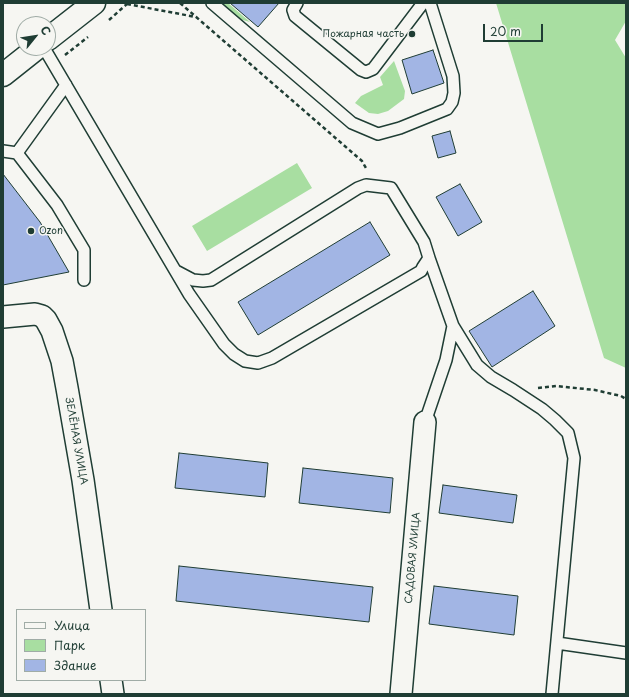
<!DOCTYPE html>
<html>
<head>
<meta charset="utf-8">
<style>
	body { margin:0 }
	#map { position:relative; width:629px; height:697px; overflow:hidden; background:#f6f6f2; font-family:"Playpen Sans",sans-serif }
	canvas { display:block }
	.frame { position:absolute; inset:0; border:4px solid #1f3d34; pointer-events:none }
	.legend { position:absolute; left:16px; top:609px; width:130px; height:72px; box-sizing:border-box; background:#f6f6f2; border:1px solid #a0aca6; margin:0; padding:5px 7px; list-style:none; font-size:12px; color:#1f3d34 }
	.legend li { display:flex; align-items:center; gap:8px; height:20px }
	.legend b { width:20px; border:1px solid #a0aca6 }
	.north { position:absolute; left:16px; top:16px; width:40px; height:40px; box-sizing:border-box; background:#f6f6f2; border:1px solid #a0aca6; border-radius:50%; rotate:60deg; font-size:11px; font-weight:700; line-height:16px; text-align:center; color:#1f3d34 }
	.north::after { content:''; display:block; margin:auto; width:14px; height:18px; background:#1f3d34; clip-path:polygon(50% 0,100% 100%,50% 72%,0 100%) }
	.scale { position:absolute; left:483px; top:24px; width:60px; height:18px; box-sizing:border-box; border:2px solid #1f3d34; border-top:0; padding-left:5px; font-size:12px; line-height:14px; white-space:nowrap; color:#1f3d34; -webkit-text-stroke:3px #f6f6f2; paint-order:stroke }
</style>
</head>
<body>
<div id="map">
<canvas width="629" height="697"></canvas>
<div class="frame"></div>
<ul class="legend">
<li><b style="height:5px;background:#f6f6f2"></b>Улица</li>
<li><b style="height:11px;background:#a8dea1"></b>Парк</li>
<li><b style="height:11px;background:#a2b5e4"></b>Здание</li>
</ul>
<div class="north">С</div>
<div class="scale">20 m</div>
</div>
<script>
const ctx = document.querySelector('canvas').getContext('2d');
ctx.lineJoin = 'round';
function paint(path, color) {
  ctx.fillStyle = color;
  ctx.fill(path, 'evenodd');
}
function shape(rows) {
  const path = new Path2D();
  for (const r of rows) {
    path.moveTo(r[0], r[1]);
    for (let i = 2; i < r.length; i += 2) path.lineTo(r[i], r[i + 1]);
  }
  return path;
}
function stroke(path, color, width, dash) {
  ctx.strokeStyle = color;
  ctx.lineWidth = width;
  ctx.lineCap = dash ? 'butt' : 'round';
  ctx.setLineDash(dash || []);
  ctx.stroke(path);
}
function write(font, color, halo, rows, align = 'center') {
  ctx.font = font + ' "Playpen Sans",sans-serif';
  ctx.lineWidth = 3;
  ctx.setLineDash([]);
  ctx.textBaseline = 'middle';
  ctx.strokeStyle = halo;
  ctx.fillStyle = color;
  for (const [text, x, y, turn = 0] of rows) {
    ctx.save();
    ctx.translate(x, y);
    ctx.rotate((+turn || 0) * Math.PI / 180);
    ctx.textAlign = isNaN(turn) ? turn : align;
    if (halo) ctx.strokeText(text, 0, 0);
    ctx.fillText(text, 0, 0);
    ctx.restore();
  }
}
paint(shape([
	[220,3,228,3,250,22,239,19],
	[496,3,626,3,626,21,615,40,626,58,626,368,604,358],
	[394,61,405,91,404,99,388,111,378,114,369,113,355,103,361,96,383,85,380,77],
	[297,163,312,188,207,251,192,226]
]), '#a8dea1');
const building = shape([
	[230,3,279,3,258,27,230,3],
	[433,50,444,83,412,94,402,60,433,50],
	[450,131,456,153,438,158,432,136,450,131],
	[3,174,40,222,69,272,3,285,3,174],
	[460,184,482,222,458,236,436,197,460,184],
	[370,222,390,255,258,335,238,302,370,222],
	[533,291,555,326,492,367,469,331,533,291],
	[179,453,268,463,265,497,175,488,179,453],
	[303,468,393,478,390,513,299,503,303,468],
	[443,485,517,495,513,523,439,513,443,485],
	[179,566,373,587,369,622,176,601,179,566],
	[434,586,518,596,514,635,429,624,434,586]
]);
paint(building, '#a2b5e4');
stroke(building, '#1f3d34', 1);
const lane = shape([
	[212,3,352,123,378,134,400,128,447,109,452,102,454,93,453,76,430,3],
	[297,3,293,10,295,16,361,70,366,72,373,69,423,3],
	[44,48,189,294,224,344,234,354,245,361,258,363,272,358,421,271,423,267,429,258,424,242,391,188,366,185,358,188,211,280,203,281,193,280,176,271],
	[3,151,17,153,57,205,84,250,84,280],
	[17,153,66,85],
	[453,326,477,365,491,377,513,390,542,409,555,420,568,433,574,458,552,694],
	[425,422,446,360,453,326,429,258],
	[557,643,626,653]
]);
const street = shape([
	[3,317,35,314,42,316,46,320,52,331,62,361,67,388,83,480,101,610],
	[111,680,113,694],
	[401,694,425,422]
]);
const secondary = shape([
	[48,39,94,3],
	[3,75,37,48]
]);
stroke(lane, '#1f3d34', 14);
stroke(street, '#1f3d34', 24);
stroke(secondary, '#1f3d34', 25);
stroke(shape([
	[180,3,362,161,367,170],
	[127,4,196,17],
	[109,20,128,3],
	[65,55,88,37],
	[538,388,556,386,595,390,621,396,626,399]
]), '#1f3d34', 2.5, [4, 3]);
stroke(lane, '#f6f6f2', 11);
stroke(street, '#f6f6f2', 21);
stroke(secondary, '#f6f6f2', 22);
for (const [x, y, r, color] of [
	[412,34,4,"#1f3d34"],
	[31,231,4,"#1f3d34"]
]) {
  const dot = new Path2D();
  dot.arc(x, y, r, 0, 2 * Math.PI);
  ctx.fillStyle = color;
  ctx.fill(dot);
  stroke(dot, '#f6f6f2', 1.5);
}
write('10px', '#1f3d34', '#f6f6f2', [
	["Пожарная часть",404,34],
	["Ozon",39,231,"left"]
], 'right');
write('10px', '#1f3d34', '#f6f6f2', [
	["ЗЕЛЁНАЯ УЛИЦА",76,441,80],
	["САДОВАЯ УЛИЦА",413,558,-85]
]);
</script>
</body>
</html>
